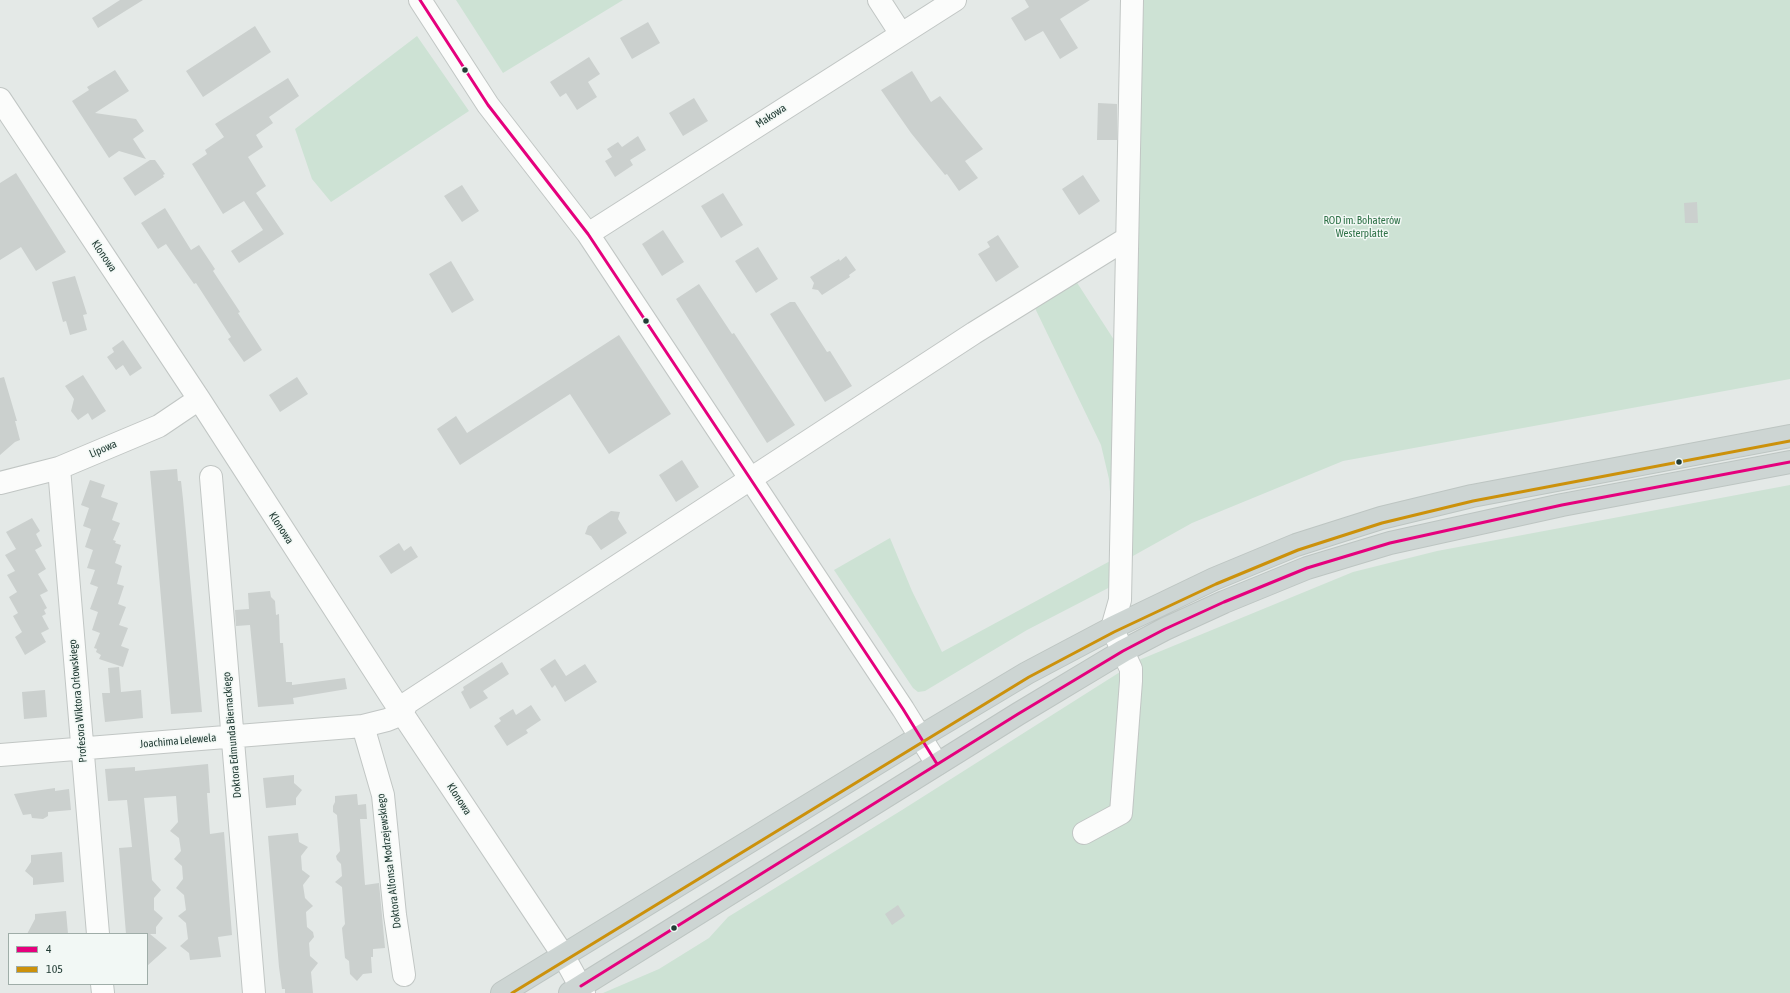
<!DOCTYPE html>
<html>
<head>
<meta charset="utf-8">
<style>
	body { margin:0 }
	#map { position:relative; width:1790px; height:993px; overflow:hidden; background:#e4e9e7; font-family:"Asap Condensed",sans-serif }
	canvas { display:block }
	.legend { position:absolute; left:8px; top:933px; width:140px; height:52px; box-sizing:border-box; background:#f2f8f5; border:1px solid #9fada8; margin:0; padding:5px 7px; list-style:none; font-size:12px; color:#223c35 }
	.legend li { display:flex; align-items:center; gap:8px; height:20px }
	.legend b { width:20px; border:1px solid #9fada8 }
</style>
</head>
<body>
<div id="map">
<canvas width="1790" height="993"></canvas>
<ul class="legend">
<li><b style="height:5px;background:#e5007d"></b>4</li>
<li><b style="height:5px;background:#cc910b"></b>105</li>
</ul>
</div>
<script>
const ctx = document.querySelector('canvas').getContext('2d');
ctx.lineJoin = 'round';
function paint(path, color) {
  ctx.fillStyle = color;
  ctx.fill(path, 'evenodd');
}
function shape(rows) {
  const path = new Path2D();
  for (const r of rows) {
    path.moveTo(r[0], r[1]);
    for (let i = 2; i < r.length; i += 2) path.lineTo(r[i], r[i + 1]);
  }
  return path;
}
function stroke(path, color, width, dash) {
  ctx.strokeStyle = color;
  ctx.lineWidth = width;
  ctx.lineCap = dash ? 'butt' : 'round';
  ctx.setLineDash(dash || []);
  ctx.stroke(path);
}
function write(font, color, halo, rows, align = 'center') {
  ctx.font = font + ' "Asap Condensed",sans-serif';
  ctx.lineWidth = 3;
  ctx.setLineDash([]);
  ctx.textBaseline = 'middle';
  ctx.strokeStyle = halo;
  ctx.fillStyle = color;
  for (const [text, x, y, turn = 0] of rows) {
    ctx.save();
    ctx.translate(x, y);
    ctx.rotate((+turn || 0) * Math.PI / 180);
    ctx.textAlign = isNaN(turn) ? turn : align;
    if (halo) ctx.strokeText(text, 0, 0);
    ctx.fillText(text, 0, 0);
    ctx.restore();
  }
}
paint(shape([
	[456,0,623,0,503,73],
	[1138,0,1790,0,1790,379,1343,461,1192,523,1124,561],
	[417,36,469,111,331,202,312,179,295,129],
	[1074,278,1118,346,1116,584,1027,630,925,691,918,692,913,688,834,570,890,538,912,591,942,652,1112,560,1113,530,1109,479,1101,445,1033,304],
	[1790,485,1790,993,603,993,659,969,709,938,728,917,902,810,1139,660,1353,572,1437,551]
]), '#cde2d4');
paint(shape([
	[120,0,143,0,98,28,92,18],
	[1025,0,1090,0,1060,19,1078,48,1060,59,1043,31,1025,41,1011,18,1029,7],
	[648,22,660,43,632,59,620,38],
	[255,26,271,52,203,97,186,71],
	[589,57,600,74,588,82,597,97,577,110,566,93,560,97,550,82],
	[115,70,129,91,95,113,136,119,144,131,133,139,146,159,119,151,109,158,72,101,89,90,87,87],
	[912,71,931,102,940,96,983,149,965,161,978,178,959,191,947,174,945,175,911,133,881,90],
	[288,78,299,96,269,117,273,123,256,135,263,147,248,157,266,186,256,193,284,234,239,263,231,251,263,230,244,201,223,214,192,164,207,154,205,150,224,137,215,124],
	[694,98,708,121,683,136,669,113],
	[1098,103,1117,104,1117,140,1097,140],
	[638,136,646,150,630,160,633,165,615,177,605,161,612,157,607,149,618,142,622,147],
	[150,160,155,160,165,174,163,175,164,177,135,196,123,178],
	[16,173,66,252,36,271,21,247,0,260,0,183],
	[1083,175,1100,201,1079,215,1062,189],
	[462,185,479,211,462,222,444,196],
	[723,193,743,225,721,238,701,206],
	[1697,202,1698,223,1685,223,1684,203],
	[165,208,191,250,199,245,215,269,213,271,240,312,238,313,262,350,244,362,228,339,231,337,196,283,194,284,166,244,158,249,141,223],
	[663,230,684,262,662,276,642,244],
	[998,235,1019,267,996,282,978,254,990,247,987,242],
	[758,247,778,279,756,293,735,261],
	[846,256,856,270,849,275,850,277,822,295,818,290,812,289,814,283,810,277,839,259,840,261],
	[451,261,474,300,452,313,429,274],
	[75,276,87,314,83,315,87,330,70,335,66,321,63,322,52,282],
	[699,284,732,334,734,333,795,425,767,443,676,299],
	[790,302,795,302,827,352,830,351,852,386,825,402,770,314],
	[619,335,671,414,609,454,570,394,460,465,437,429,456,416,467,433],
	[123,340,142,368,130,376,123,365,116,370,107,357,114,352,112,348],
	[83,375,106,411,92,420,88,413,78,420,71,411,74,399,65,386],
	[4,377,17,421,15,421,20,440,15,442,0,455,0,378],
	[297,377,308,394,280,412,269,395],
	[682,460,699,487,676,502,659,475],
	[177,469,178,481,181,481,183,499,202,712,171,714,150,471],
	[90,480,105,485,101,497,118,503,112,520,120,523,113,540,116,541,115,543,121,545,115,563,122,566,117,584,124,586,118,604,126,607,119,625,128,628,121,646,129,649,123,667,99,659,101,655,96,652,97,649,94,648,100,633,92,630,98,612,90,609,98,587,90,584,95,570,87,568,93,550,85,547,91,529,83,526,89,508,81,505],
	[611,511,620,512,618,519,627,533,601,550,591,536,585,534,588,526],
	[32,518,40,531,36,534,42,546,35,550,46,569,38,574,48,591,40,595,47,608,44,610,46,614,42,616,49,629,41,633,46,642,25,655,15,637,22,632,13,616,18,613,9,597,17,592,7,575,15,571,5,555,16,549,6,532],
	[399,543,404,551,411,546,418,557,391,574,379,556],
	[270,591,271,597,275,601,276,615,279,614,280,643,283,643,286,682,292,682,292,685,345,678,347,689,293,698,294,704,258,707,250,625,236,626,235,610,249,609,248,593],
	[555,659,566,676,585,664,597,682,565,702,555,685,552,688,540,669],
	[502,662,509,674,483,691,488,698,470,709,461,692,464,690,463,687],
	[119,667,121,692,141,690,143,718,105,722,102,693,110,693,108,668],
	[45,690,47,717,24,719,22,692],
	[531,705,541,720,526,730,528,733,507,746,494,726,501,721,499,718,513,709,516,715],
	[208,764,210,793,207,793,210,834,224,832,232,935,218,937,221,957,190,960,189,953,180,946,188,939,186,923,178,916,186,910,184,895,176,888,183,879,182,866,174,859,181,851,179,838,170,831,178,822,176,796,144,798,152,880,161,890,154,898,154,910,163,918,156,927,156,934,150,934,167,948,147,966,147,934,126,934,119,848,132,847,127,800,108,801,105,769,135,767,135,771],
	[294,775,294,783,302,790,296,798,296,805,266,808,263,778],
	[55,788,55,791,69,789,71,810,48,812,48,816,43,819,32,818,31,814,23,815,14,794],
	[357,794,358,805,366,804,367,819,360,819,365,885,379,883,385,948,373,949,373,957,371,957,372,973,363,974,357,981,350,974,349,961,345,958,342,928,345,924,342,887,335,882,342,876,341,864,337,860,336,856,340,851,337,815,333,812,333,806,335,802,335,796],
	[298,833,299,842,308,847,301,856,302,870,310,876,303,885,305,898,313,906,306,912,307,927,313,932,314,937,309,943,310,956,318,963,311,972,313,993,285,993,285,989,282,989,279,967,268,836],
	[62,852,64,882,33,885,33,878,25,871,31,862,31,855],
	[898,905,905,916,892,925,885,914],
	[66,911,68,934,27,934,35,919,35,914]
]), '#cbd0ce');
const minor = shape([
	[420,0,488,105,588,234,903,709,937,764],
	[879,0,901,34],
	[0,99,199,399,392,698,563,955,584,993],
	[588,234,955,0],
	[59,468,98,934],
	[211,477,254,993],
	[0,483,59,468,159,426,199,399],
	[402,714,407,703,974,333,1126,239],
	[363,726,383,795,395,915,404,975],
	[0,755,363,726,387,720,402,714],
	[1084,833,1121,813,1131,681,1131,669,1112,628,1120,600,1132,0],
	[102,984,103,993]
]);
const major = shape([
	[502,993,920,737,1027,673,1112,628,1214,579,1296,545,1381,518,1472,496,1790,436],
	[570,993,1018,714,1123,651,1165,629,1224,602,1307,568,1390,543,1562,505,1790,462]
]);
stroke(minor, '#c1c6c4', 24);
stroke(major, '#bdc5c2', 24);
stroke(minor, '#fbfcfb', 22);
stroke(major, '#cdd5d3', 22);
stroke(shape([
	[420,0,488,105,588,234,903,709,937,764],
	[581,986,1018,714,1123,651,1165,629,1224,602,1307,568,1390,543,1562,505,1790,462]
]), '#e5007d', 3);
stroke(shape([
	[512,993,1029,677,1114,632,1216,584,1298,550,1382,523,1473,501,1790,441]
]), '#cc910b', 3);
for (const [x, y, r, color] of [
	[465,70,3.5,"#223c35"],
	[646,321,3.5,"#223c35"],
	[1679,462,3.5,"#223c35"],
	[674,928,3.5,"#223c35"]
]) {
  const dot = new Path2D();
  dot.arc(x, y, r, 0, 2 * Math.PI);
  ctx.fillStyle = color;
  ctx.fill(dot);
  stroke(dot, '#f2f8f5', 1.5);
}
write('11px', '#223c35', '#f2f8f5', [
	["Makowa",771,116,-33],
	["Klonowa",104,256,56],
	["Lipowa",103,449,-23],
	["Klonowa",281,528,57],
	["Profesora Wiktora Orłowskiego",78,701,-95],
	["Doktora Edmunda Biernackiego",232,735,-95],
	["Joachima Lelewela",178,741,-5],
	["Klonowa",459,799,57],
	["Doktora Alfonsa Modrzejewskiego",389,861,-97]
]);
write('11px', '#2e7147', '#f2f8f5', [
	["ROD im. Bohaterów",1362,221],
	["Westerplatte",1362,234]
]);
</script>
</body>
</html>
